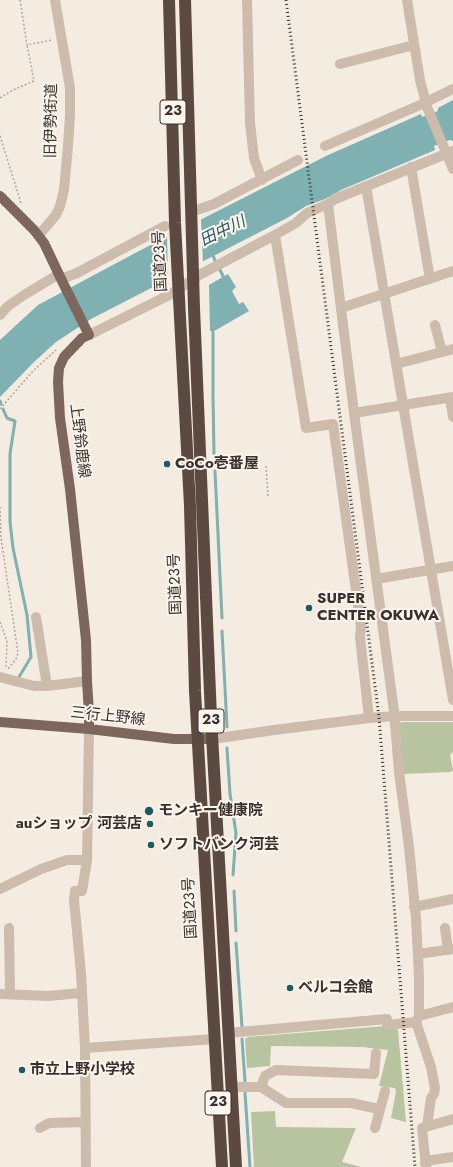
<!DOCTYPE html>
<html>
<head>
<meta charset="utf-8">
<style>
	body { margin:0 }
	canvas { display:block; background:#f4ebe1 }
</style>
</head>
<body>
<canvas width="453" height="1167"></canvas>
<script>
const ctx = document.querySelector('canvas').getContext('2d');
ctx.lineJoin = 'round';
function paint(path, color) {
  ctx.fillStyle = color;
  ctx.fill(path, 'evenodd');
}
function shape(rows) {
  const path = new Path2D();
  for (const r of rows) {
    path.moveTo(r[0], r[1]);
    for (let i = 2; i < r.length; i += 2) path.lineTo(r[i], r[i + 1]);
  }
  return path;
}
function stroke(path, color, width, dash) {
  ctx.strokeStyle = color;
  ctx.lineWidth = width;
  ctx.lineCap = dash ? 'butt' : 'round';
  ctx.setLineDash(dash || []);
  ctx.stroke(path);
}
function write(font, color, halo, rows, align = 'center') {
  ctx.font = font + ' Jost,"Noto Sans JP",sans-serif';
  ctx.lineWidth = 4;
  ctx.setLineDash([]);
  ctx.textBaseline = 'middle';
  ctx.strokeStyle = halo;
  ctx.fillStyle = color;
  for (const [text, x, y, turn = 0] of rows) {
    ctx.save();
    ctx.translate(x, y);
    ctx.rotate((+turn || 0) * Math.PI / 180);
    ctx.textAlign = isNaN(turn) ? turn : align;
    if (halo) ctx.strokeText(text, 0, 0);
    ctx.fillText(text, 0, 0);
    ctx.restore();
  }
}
paint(shape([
	[401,722,453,722,453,752,450,755,453,770,451,772,404,774,399,725],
	[386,1026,398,1030,406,1122,391,1118,396,1091,395,1088,379,1086,388,1050,362,1047,271,1046,270,1066,247,1068,245,1039,248,1037],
	[275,1111,276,1127,356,1128,342,1162,361,1167,254,1167,251,1112]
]), '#b8c4a0');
paint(shape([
	[453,100,453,141,450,140,434,146,435,150,341,190,325,199,306,206,287,218,91,319,56,342,34,362,0,397,0,340,38,305,139,251,326,156,421,114,422,117,438,111,438,108],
	[228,274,236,287,232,291,239,304,243,302,249,311,216,330,210,331,209,285]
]), '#7fb0b2');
paint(shape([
	[201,218,203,263,168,282,167,235]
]), '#f4ebe1');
stroke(shape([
	[212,253,216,263],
	[219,268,223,276,223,279],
	[213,328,213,397,214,454],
	[0,401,1,404],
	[3,409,7,418,15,421,10,454,10,522,13,548,27,615,31,657,19,677],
	[215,471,222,618],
	[222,631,227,727],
	[227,748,230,794,236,833,233,875],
	[234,891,236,931],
	[236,943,242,1027],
	[242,1039,245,1081],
	[245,1093,250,1167]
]), '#7fb0b2', 3);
stroke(shape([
	[20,0,27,45,52,40],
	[0,98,13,90,34,81,27,45],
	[0,136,21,203],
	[0,409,33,371,56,350],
	[266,466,268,497],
	[0,507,1,538,18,653,16,659,8,669],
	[0,622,7,641,6,668]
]), '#b9a596', 1.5, [2, 2]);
stroke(shape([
	[247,0,250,123,254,158,262,180],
	[407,0,420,80,427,107,453,169],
	[340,64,414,45],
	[325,146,420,105,453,89],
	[411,167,430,279],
	[366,186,453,700],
	[328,204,354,413,394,711,399,772,409,847,416,918,419,977,419,1016,416,1022],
	[191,212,214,204,298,160],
	[39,235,56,215,60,206,64,190,68,146,70,116,70,88,55,0],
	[275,235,306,428,333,424,361,627,360,637,369,718],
	[61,279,77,273,165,226],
	[341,308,453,271],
	[0,315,8,306,24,295,59,274],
	[435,325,442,352],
	[89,335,171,294,201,274,275,235,296,223,307,213,328,204,335,199,453,151],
	[396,364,453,349],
	[450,398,453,417],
	[354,413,453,397],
	[376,579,453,566],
	[36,617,47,686],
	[0,677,34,686,47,686,87,681],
	[213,739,274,730,369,718,394,716,453,716],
	[0,889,41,869,67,860,87,860],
	[414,907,453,899],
	[9,928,10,994],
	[445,928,448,950],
	[418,954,453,949],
	[0,994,48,996,81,993],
	[419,1016,453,1007],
	[228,1033,387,1019,387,1025,416,1022,431,1067,435,1088,434,1094,431,1098,427,1126],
	[85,1048,215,1039],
	[232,1087,261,1087,265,1076,276,1070,374,1074,376,1053],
	[261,1087,286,1103,351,1103,379,1109],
	[40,1128,49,1123,86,1122],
	[375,1128,385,1091],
	[425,1163,432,1160,453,1157],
	[86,1167,85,1048,81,973,74,900,75,891,82,891,87,860,89,729],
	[426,1167,422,1128,453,1119]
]), '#cdbbac', 10);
stroke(shape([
	[0,196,34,230,44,243,63,283,89,335,82,338,64,357,59,368,58,382,60,418,70,489,86,640,87,681,89,713,89,729],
	[0,722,89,729,174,739,213,739]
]), '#7d675c', 10);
stroke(shape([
	[169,0,175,223,190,506,195,691,222,1167],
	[185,0,194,308,211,717,236,1167]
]), '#5c4a42', 12);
stroke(shape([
	[286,0,379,717,415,1167]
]), '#3b302b', 3, [1, 3]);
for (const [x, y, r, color] of [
	[167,464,4,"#1f5a5e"],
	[309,608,4,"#1f5a5e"],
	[149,811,5,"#1f5a5e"],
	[150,824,4,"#1f5a5e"],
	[151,845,4,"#1f5a5e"],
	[290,988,4,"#1f5a5e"],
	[22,1070,4,"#1f5a5e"]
]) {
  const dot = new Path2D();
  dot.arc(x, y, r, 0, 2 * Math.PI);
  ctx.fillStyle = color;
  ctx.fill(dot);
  stroke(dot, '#fbf5ee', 1.5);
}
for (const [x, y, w] of [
	[173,112,26],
	[211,721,26],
	[218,1103,26]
]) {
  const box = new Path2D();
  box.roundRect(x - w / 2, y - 12, w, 24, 3);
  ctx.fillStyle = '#fbf5ee';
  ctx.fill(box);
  stroke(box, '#3b302b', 1);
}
write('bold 14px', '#3b302b', null, [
	["23",173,112],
	["23",211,721],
	["23",218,1103]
]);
write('15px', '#3b302b', '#fbf5ee', [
	["旧伊勢街道",52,121,-89],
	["国道23号",161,261,-93],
	["上野鈴鹿線",79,441,83],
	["国道23号",176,584,-92],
	["三行上野線",108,717,6],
	["国道23号",191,908,-93]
]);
write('bold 15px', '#3b302b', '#fbf5ee', [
	["CoCo壱番屋",175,464],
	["SUPER",317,599],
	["CENTER OKUWA",317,616],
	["モンキー健康院",158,811],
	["auショップ 河芸店",142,824,"right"],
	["ソフトバンク河芸",159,845],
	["ベルコ会館",298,988],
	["市立上野小学校",30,1070]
], 'left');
write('italic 16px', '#1f5a5e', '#fbf5ee', [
	["田中川",223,232,-26]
]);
</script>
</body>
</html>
